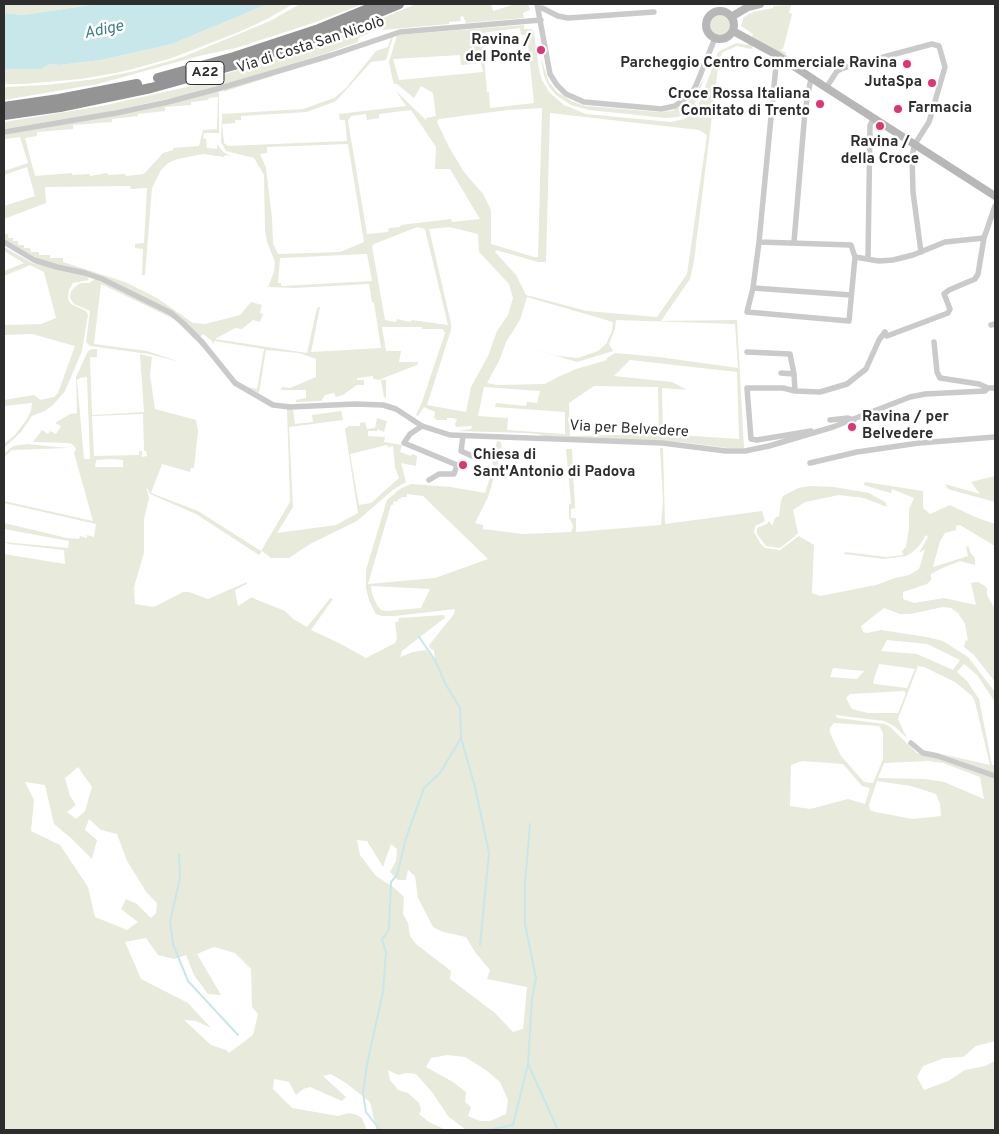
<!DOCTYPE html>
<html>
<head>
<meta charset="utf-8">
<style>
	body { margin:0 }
	#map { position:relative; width:999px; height:1134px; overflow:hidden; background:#fff; font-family:Overpass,sans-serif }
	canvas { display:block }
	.frame { position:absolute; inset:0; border:5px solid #2d2d2d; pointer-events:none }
</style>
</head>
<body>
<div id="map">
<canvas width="999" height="1134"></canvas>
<div class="frame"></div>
</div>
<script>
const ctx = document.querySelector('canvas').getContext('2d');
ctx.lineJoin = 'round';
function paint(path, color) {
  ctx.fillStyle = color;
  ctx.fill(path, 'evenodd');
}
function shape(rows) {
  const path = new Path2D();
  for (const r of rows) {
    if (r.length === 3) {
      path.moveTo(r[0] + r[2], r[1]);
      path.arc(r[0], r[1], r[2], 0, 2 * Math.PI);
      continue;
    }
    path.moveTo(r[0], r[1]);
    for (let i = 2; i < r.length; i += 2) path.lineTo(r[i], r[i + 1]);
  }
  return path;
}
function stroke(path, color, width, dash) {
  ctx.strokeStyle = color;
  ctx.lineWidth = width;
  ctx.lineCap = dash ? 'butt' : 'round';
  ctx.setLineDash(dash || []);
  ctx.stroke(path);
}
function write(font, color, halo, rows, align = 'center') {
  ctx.font = font + ' Overpass,sans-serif';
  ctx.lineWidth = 5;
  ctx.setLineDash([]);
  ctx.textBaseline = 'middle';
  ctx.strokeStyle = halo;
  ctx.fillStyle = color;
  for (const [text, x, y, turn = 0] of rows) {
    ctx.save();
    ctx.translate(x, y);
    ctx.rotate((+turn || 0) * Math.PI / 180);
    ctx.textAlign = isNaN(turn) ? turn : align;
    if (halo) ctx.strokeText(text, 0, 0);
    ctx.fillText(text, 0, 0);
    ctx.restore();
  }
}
paint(shape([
	[4,4,97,4,23,15,4,13],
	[268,4,293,4,267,19,239,32,169,59,121,72,81,79,23,84,4,84,4,69,41,69,50,64,59,65,101,60,172,44],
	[300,4,363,4,316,22,236,48,199,56,98,84,4,100,4,87,47,85,96,79,135,71,183,57,270,21],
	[416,4,491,4,493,11,515,4,528,4,530,10,523,13,524,18,466,23,463,16,460,17,461,21,449,22,449,24,383,30,382,27,359,38,358,42,330,52,203,91,107,112,4,129,4,122,102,106,209,82,209,79,303,50,345,34],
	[791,5,789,13,792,14,783,49,780,50,785,52,788,58,752,37,753,34,741,26,744,17,753,12,773,8,773,6],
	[720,25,11],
	[524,25,524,29,532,29,534,32,539,70,542,80,550,93,564,105,586,114,671,122,684,119,698,107,718,52,736,43,747,45,749,43,754,45,751,49,737,46,723,52,719,59,694,261,690,279,661,321,737,320,744,448,728,448,680,442,544,436,538,434,524,433,458,431,471,429,472,426,456,427,455,424,457,419,452,418,447,418,447,420,437,420,434,418,435,412,424,407,418,416,416,415,422,402,445,333,443,329,422,329,422,327,382,327,386,351,401,351,399,362,418,362,417,365,381,379,381,380,386,380,386,398,384,397,381,380,373,379,373,376,357,378,357,380,364,380,364,385,357,385,343,395,336,397,334,393,325,395,321,401,296,402,296,400,306,398,306,390,281,390,282,387,290,388,316,377,316,359,299,353,266,350,259,393,247,387,257,389,264,349,214,341,214,345,212,341,203,334,200,337,189,326,129,291,33,257,4,240,4,234,8,234,8,238,13,238,13,241,18,241,18,245,24,245,24,248,30,248,31,252,39,252,39,255,50,255,50,258,63,258,63,262,125,282,157,298,193,323,205,324,240,315,251,302,262,305,260,313,263,314,260,322,253,320,242,329,235,328,215,339,307,353,317,308,320,307,311,352,381,348,374,303,372,302,369,284,294,288,268,287,274,272,275,262,267,242,265,230,264,175,254,158,226,151,221,142,222,114,303,109,334,98,346,88,376,51,388,47,391,38,223,92,224,90,393,37,386,60,371,62,336,101,307,112,241,116,241,120,235,120,235,123,222,124,224,143,228,146,347,141,345,120,340,120,339,114,406,106,396,91,427,121,426,118,436,116,433,93,421,86,414,98,397,84,394,84,393,81,389,62,397,35],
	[520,28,521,35,527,35,534,103,490,108,489,92,487,92,482,33],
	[460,55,461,65,481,63,483,72,399,80,393,59],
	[542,108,538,257,534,257,491,244,491,210,483,194,464,172,449,147,437,122,439,119,508,110],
	[411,110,436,147,435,169,450,169,480,219,452,222,451,219,401,225,400,227,389,228,388,232,367,234,348,121,351,116,366,114,367,120,379,118,379,114],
	[550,113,699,130,707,135,687,274,657,317,587,311,526,295,516,275,495,252,496,250,538,262,546,262],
	[348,144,364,242,340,252,278,254,273,243,272,218,266,168,260,154,267,153,267,147],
	[417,227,425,229,448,325,412,320,410,322,397,319,396,322,385,320,372,246,374,244],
	[449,227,478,234,479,252,509,284,513,298,508,315,497,331,488,356,471,387,466,412,427,405,451,330,451,323,429,229],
	[367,254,372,281,281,286,281,283,278,283,280,258],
	[527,297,613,322,612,331,606,344,598,351,578,358,558,356,530,348,577,362,613,351,609,344,615,329,616,320,735,324,738,368,659,357,615,353,607,358,607,360,576,369,558,377,545,384,497,385,487,383,499,361,506,342,520,320],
	[630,360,737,372,739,439,663,434,662,388,687,390,672,382,614,376],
	[594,386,658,387,659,434,570,436,569,403],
	[484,387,540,391,537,403,527,402,526,406,496,403,495,407,565,412,565,434,507,430,508,418,478,416],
	[541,58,549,82,557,92,573,102,586,106,658,112,672,111,688,102,704,79,694,106,687,113,678,117,666,118,589,110,571,105,556,95,550,88,544,76],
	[217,92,219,93,219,133,204,133,203,138,206,139,207,148,217,149,217,144,223,152,231,156,225,155,224,157,203,154,178,159,168,163,161,170,152,188,145,275,142,275,143,249,135,248,135,244,144,243,147,188,131,189,130,186,45,187,46,203,4,219,4,206,35,196,27,167,4,175,4,171,28,163,20,137,4,139,4,134],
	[218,97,217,129,203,130,199,146,173,148,173,150,163,153,144,174,126,176,125,174,108,175,107,173,90,176,89,174,72,175,72,173,35,176,25,138,37,136,37,132,73,129,73,125,112,122,112,119,138,116,138,114,165,111,165,107,191,105,191,102,208,100,209,98],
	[4,247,34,264,36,263,86,274,89,277,88,280,73,283,69,290,68,299,71,304,86,311,88,315,82,351,65,391,53,405,45,411,32,416,21,432,4,448,4,444,15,435,27,419,31,411,32,403,4,406,4,400,34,395,40,400,54,397,58,393,75,346,32,334,4,335,4,325,41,324,56,318,44,272,30,265,4,276,4,271,24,263,4,251],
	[95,279,174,317,203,346,208,353,174,319,101,284,94,344,147,351,180,362,149,354,90,346,86,342,90,311,74,304,70,298,71,291,75,287,80,283,89,283],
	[92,349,97,349,97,357,90,357,92,415,144,412,140,354,152,357,150,375,155,409,196,420,198,431,194,468,191,468,190,472,162,464,151,493,198,511,261,551,290,502,287,409,293,409,295,424,313,422,312,415,341,411,343,420,289,427,293,507,277,533,336,525,358,513,345,429,349,426,360,426,360,423,365,422,367,429,375,428,377,418,387,421,384,432,377,429,377,431,368,431,368,436,385,437,384,442,402,445,400,452,411,456,412,454,417,456,416,466,401,463,406,482,394,489,357,521,310,544,289,558,271,558,262,551,259,555,196,514,150,494,146,486,149,498,144,519,144,553,134,587,135,604,154,607,183,592,189,592,208,599,247,582,247,584,235,590,238,606,252,597,255,599,285,611,293,619,307,627,328,601,330,598,333,599,311,630,341,644,366,658,395,643,397,639,395,622,398,622,399,618,444,615,445,618,442,620,402,651,400,657,413,652,426,650,435,660,434,651,429,647,430,644,454,614,455,609,395,616,382,616,376,614,374,611,369,600,366,588,366,570,387,500,400,489,411,484,451,487,485,493,494,465,492,463,497,441,501,442,502,450,488,497,475,523,483,525,483,529,523,534,571,532,573,526,569,517,569,505,571,503,566,449,572,449,575,508,571,509,571,518,576,518,576,532,661,525,663,501,660,448,663,448,665,524,762,511,765,521,755,526,754,532,760,543,765,548,780,550,799,536,814,545,812,593,820,596,876,585,895,578,909,575,919,569,925,549,919,553,928,537,926,535,919,546,911,553,906,556,884,559,844,554,845,552,886,557,903,555,902,551,906,547,909,528,909,509,914,498,892,489,891,493,880,490,864,485,865,482,923,491,923,508,930,514,950,505,975,517,995,524,995,546,960,525,956,526,956,530,945,533,940,541,933,567,968,556,966,546,969,547,970,552,975,558,975,565,960,561,940,569,931,574,931,580,927,584,903,592,903,599,914,603,944,598,976,605,971,583,978,582,985,586,987,589,987,595,995,609,995,682,974,655,964,647,966,640,968,641,965,624,958,613,951,608,943,607,910,614,900,614,884,608,861,626,863,632,867,633,881,630,927,637,943,641,968,657,995,692,995,702,977,675,964,664,957,672,967,681,979,699,992,765,995,765,995,774,942,754,990,765,975,702,972,696,955,682,924,667,918,666,898,719,907,738,894,726,884,721,835,715,838,718,885,724,889,726,917,753,938,757,995,778,995,1041,976,1046,963,1057,944,1058,923,1066,917,1077,924,1090,948,1081,965,1070,985,1066,995,1061,995,1130,466,1130,448,1116,432,1092,416,1074,407,1073,398,1075,388,1070,390,1080,398,1090,408,1093,419,1103,421,1110,419,1114,429,1122,446,1130,375,1130,376,1128,370,1102,346,1083,331,1074,323,1076,346,1097,342,1101,310,1087,303,1089,296,1095,289,1082,274,1079,273,1089,292,1108,338,1116,349,1113,357,1115,362,1118,367,1130,4,1130,4,554,65,564,64,550,9,544,4,542,68,548,69,541,4,529,4,523,67,538,79,539,80,536,87,538,87,535,94,537,96,524,4,503,4,501,93,521,74,453,76,449,74,446,70,443,33,442,42,430,48,434,50,431,56,434,61,426,55,423,70,414,77,413,76,377,88,351],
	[87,377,90,459,84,459,77,380,80,378],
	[143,414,144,451,146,451,147,456,142,457,142,451,139,451,139,455,94,456,92,416],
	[387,445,388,447,393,446,395,467,399,478,371,503,359,505,350,454],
	[110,459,123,460,123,467,95,467,96,460],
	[407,494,423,496,488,559,435,578,368,584,391,505,393,505,394,501,397,502,398,499,401,499,401,497,407,497],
	[371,586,430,589,421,608,387,611,381,610,377,605,372,594],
	[887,640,927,644,960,660,953,670,917,654,881,651],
	[879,664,915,669,907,688,874,684,873,682],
	[833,668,864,671,857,679,830,677],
	[904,691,906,693,898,713,868,713,852,709,846,698,850,694],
	[834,723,879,726,883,733,883,759,873,783,864,782,841,756,830,733,830,728],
	[802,761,843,764,862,786,870,788,865,804,848,799,810,809,790,806,791,765],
	[928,761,943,763,980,777,984,799,944,782,925,779,878,778,884,763],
	[78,767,92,787,85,811,76,819,67,812,76,805,70,796,65,778],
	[877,781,911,786,936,794,940,804,941,816,913,819,875,812,870,810,869,805],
	[25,782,45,785,54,824,71,838,92,859,97,840,85,830,89,819,101,830,117,834,127,861,147,893,157,903,156,913,151,918,137,904,126,899,121,909,138,922,127,930,95,917,88,887,60,845,31,831,34,800],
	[357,840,367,841,383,867,391,844,397,849,396,861,390,872,398,880,406,880,408,870,415,876,418,898,433,927,443,932,466,937,475,952,490,970,487,979,527,987,523,1029,513,1032,495,1013,450,979,451,971,416,944,410,936,408,923,403,914,404,897,393,887,376,876,360,855],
	[146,938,158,955,174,959,186,955,194,975,208,994,221,995,197,954,214,947,235,953,251,969,252,1007,258,1014,253,1035,229,1053,226,1050,211,1045,184,1020,196,1021,211,1028,188,1003,141,979,125,942],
	[447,1055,465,1057,486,1070,500,1082,508,1100,506,1114,490,1121,480,1121,468,1116,471,1107,465,1102,466,1092,453,1082,426,1067,431,1058],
	[27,444,68,448,12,450,4,457,4,454,13,446],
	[995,476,995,502,951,490,948,489,945,484,980,494,971,482],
	[810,486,834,487,869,493,885,502,887,507,864,498,839,495,805,502,793,510,798,533,794,537,780,548,766,546,757,534,757,528,767,524,769,521,772,526,775,518,779,516,781,501,783,496,798,488]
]), '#e8eadb');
paint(shape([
	[97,4,268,4,172,44,101,60,59,65,50,64,41,69,4,69,4,13,23,15]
]), '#c8e7ea');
stroke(shape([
	[419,637,435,660,445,683,460,708,461,738,475,787,489,853,480,945],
	[179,854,180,878,170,922,173,944,188,981,238,1035],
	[528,1064,558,1130],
	[380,1130,366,1112,363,1093,367,1064,383,992,386,952,382,940,389,929,391,882,397,875,406,838,424,788,440,773,461,738],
	[488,1130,513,1125,528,1064,532,999,536,978,525,924,525,883,530,824]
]), '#c8e7ea', 2);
stroke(shape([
	[537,4,550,74,557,85,566,94,584,102,651,108,661,109,675,106,686,98,692,93,697,83,715,38],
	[538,9,542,8,558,16,568,18,654,12],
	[826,88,837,71,843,68,932,44,939,46,945,67,929,122,915,144,912,156,913,192,921,252],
	[4,132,116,113,168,102,221,88,332,55,400,32,541,20],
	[4,242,34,260,57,267,85,273,102,279,171,313,183,323,202,342,235,383,273,405,290,407,355,404,383,405,396,409,422,426,450,435,662,443,726,451,745,451,769,446,833,427,910,397,925,394,985,391,988,388,995,388],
	[759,242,851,245,855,257,849,321,747,312,753,288,759,242,777,55],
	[794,242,805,111,811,78],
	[855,257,879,261,893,260,913,255,945,242,984,238],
	[868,257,870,125,874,118],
	[753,288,851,295],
	[991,325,995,324],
	[887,336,948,313,950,309,944,294,949,290,975,279,978,274,984,238,995,206],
	[934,342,937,372,940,378,979,384,988,388],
	[747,352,790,354,794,374],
	[781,373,794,374,795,391,783,388,747,388,751,439,757,440,811,431],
	[795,391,820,392,847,384,866,369,879,340,885,332],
	[830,420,848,418,854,420],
	[422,426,410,434,404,443,457,465,454,474,439,474,429,480],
	[463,436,461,451,472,456],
	[810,463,857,452,919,443,995,437],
	[911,743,923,753,938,756,995,776]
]), '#cacaca', 5.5);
stroke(shape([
	[720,25,14],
	[731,17,748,7,760,4],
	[733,31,777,55,822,85,995,196]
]), '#b7b7b7', 8);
stroke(shape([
	[158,78,234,57,319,29,380,4],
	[4,107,59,99,137,84],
	[4,115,60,107,151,88,238,64,323,35,399,4]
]), '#949494', 10);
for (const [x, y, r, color] of [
	[541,50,5,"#df3575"],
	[907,64,5,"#df3575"],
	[932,83,5,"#df3575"],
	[820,104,5,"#df3575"],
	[898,109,5,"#df3575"],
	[880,126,5,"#df3575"],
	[852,427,5,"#df3575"],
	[463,465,5,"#df3575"]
]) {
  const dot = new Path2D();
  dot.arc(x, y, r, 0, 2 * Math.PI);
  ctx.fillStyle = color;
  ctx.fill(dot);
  stroke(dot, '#fff', 2);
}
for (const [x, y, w] of [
	[205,73,38]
]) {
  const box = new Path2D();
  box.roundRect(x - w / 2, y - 11.5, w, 23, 4);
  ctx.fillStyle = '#fff';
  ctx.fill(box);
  stroke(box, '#2d2d2d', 1);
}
write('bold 14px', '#2d2d2d', null, [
	["A22",205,73]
]);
write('bold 15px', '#2d2d2d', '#fff', [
	["Ravina /",531,41],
	["del Ponte",531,58],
	["Parcheggio Centro Commerciale Ravina",897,64],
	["JutaSpa",922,83],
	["Croce Rossa Italiana",810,95],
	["Comitato di Trento",810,112],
	["Farmacia",908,109,"left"],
	["Ravina /",880,143,"center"],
	["della Croce",880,160,"center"],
	["Ravina / per",862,418,"left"],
	["Belvedere",862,435,"left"],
	["Chiesa di",473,456,"left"],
	["Sant'Antonio di Padova",473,473,"left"]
], 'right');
write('15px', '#2d2d2d', '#fff', [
	["Via di Costa San Nicolò",311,46,-18],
	["Via per Belvedere",629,430,3]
]);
write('italic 16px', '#3c8086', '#fff', [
	["Adige",104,31,-12]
]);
</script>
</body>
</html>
